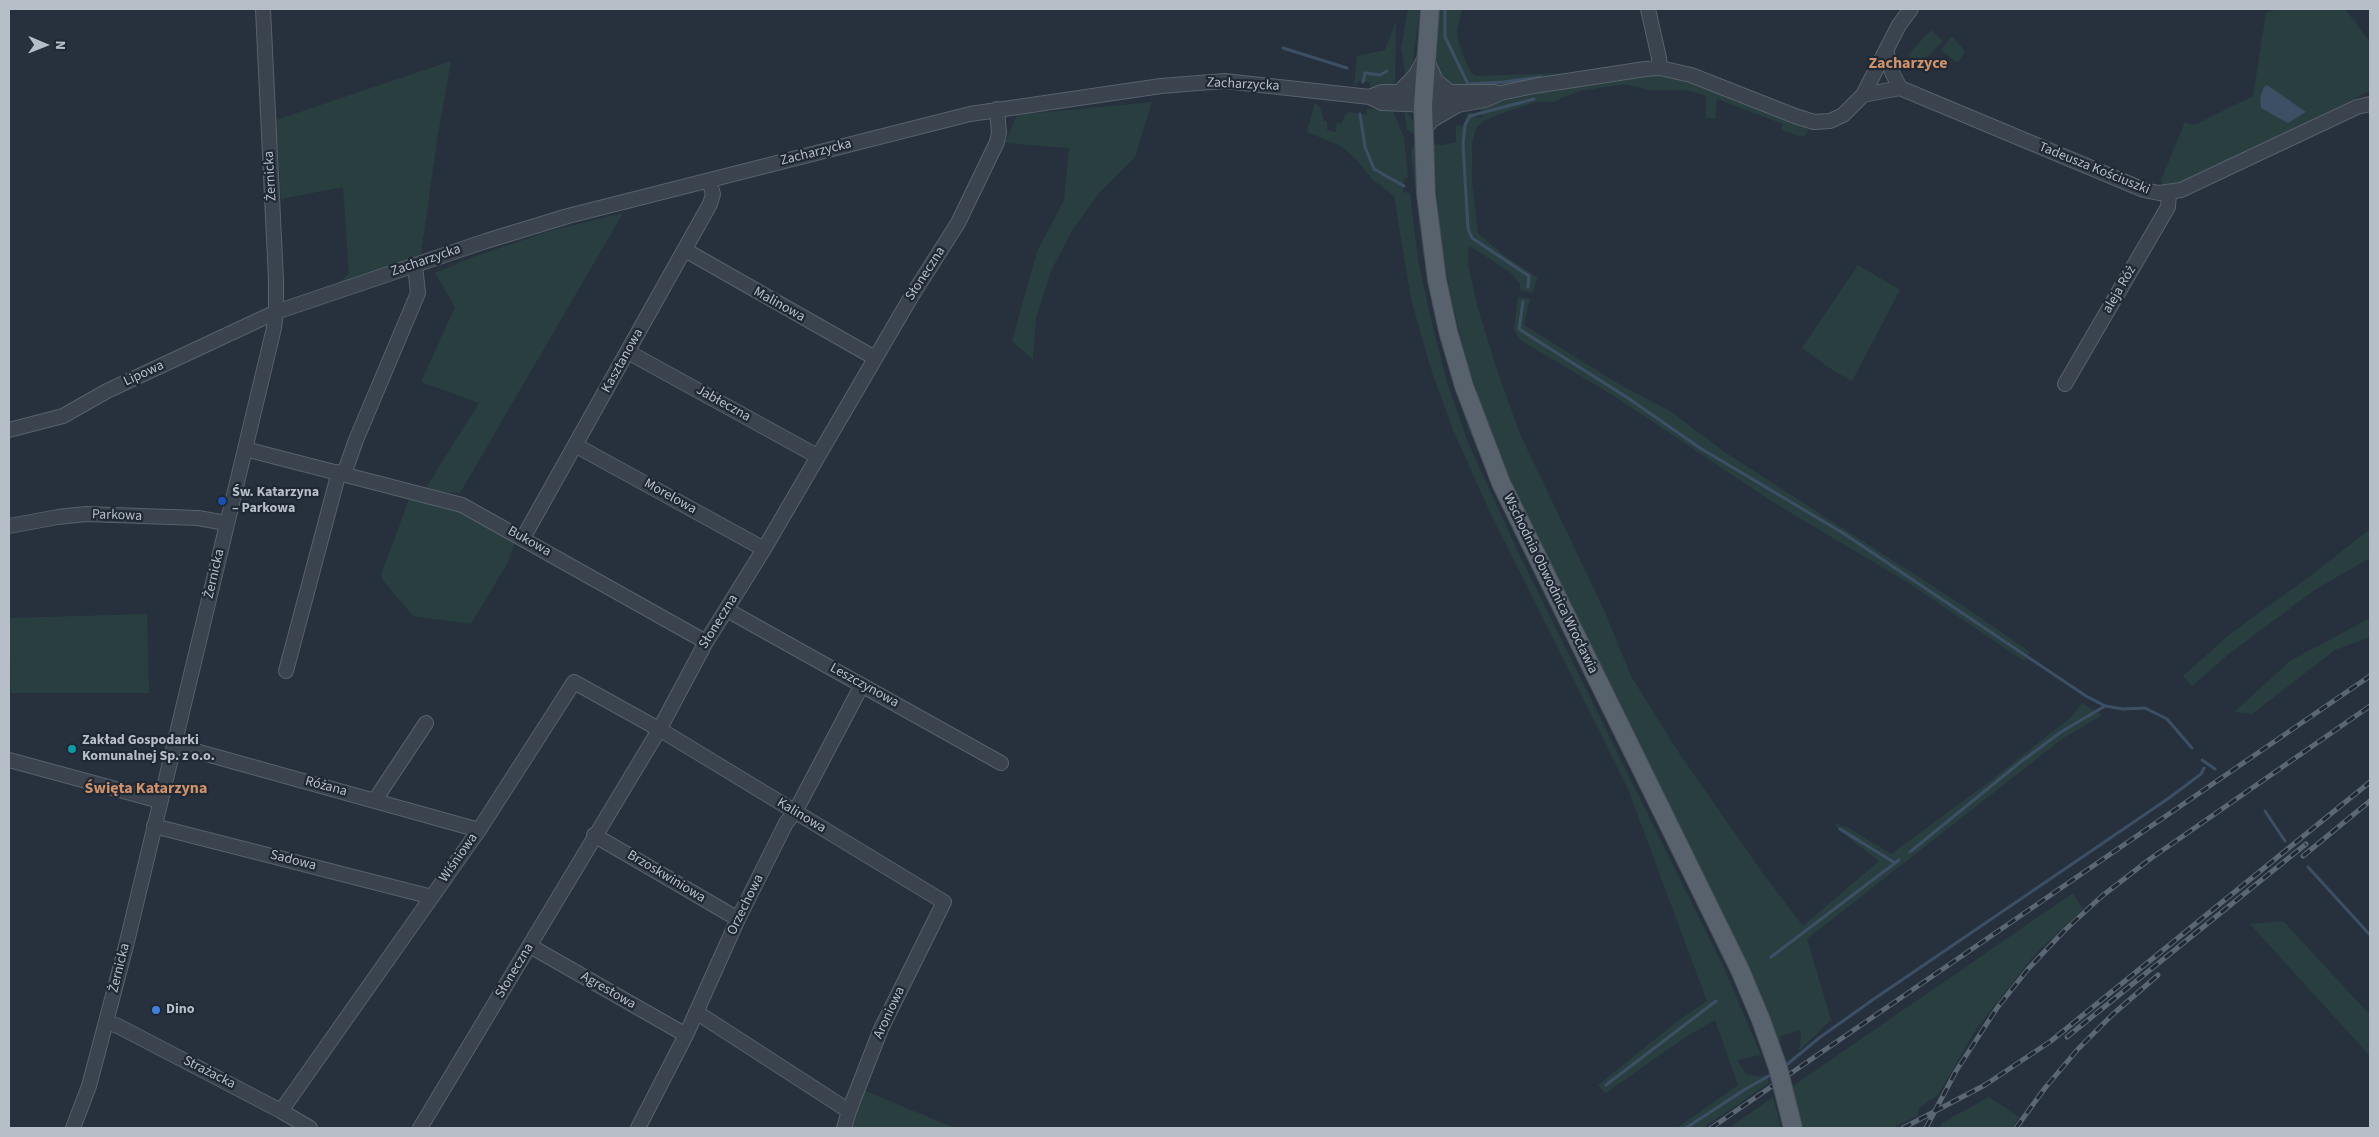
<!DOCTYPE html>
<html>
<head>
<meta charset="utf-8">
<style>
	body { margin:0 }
	#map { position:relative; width:2379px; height:1137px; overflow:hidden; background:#26313d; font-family:"Source Sans 3",sans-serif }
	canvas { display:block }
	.frame { position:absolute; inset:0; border:10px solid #b6bec8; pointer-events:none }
	.north { position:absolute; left:20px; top:20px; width:50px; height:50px; -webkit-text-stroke:4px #1f2833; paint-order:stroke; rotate:91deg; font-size:14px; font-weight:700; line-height:20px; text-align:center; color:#b6bec8 }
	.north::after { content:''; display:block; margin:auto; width:18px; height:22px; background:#b6bec8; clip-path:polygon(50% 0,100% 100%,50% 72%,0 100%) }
</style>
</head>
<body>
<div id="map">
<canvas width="2379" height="1137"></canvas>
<div class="frame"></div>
<div class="north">N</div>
</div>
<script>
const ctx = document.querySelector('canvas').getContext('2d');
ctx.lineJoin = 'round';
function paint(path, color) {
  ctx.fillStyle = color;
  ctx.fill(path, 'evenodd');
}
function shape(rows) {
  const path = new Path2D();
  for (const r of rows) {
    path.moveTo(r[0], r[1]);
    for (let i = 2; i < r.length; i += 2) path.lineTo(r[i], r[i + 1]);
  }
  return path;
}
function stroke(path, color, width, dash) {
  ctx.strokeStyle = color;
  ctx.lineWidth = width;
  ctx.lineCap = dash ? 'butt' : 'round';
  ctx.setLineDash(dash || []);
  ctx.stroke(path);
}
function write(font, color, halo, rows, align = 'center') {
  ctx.font = font + ' "Source Sans 3",sans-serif';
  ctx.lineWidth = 4.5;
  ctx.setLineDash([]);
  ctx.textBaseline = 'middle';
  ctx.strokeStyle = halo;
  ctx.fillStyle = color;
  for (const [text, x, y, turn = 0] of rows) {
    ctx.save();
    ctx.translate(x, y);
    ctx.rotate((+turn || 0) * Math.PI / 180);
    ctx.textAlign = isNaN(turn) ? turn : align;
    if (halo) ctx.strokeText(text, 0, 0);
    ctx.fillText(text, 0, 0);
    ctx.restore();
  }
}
paint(shape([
	[1408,9,1420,9,1413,60,1406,79,1401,48],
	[1439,9,1462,9,1457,30,1459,44,1470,71,1475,76,1561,73,1562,78,1500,88,1446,87,1432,62],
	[2276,9,2345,9,2370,42,2370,91,2175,186,2163,187,2161,180,2185,122,2194,125,2253,96,2266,13],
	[1396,21,1395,86,1370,88,1370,82,1359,81,1354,87,1357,56,1385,50],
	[1931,30,1943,41,1918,66,1908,55],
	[1952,36,1965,51,1958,63,1941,50],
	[451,61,437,140,421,254,390,268,342,284,340,282,349,273,343,187,281,199,276,120],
	[1653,73,1675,75,1795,123,1806,127,1808,131,1806,135,1800,137,1781,129,1783,124,1717,99,1715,119,1706,118,1706,96,1687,90,1650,90,1625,84,1579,91,1553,102,1536,102,1497,115,1484,121,1476,128,1472,144,1472,183,1478,233,1501,253,1538,278,1532,293,1520,290,1520,284,1511,273,1470,246,1468,251,1468,263,1477,305,1497,370,1520,434,1604,610,1631,676,1675,747,1761,871,1803,926,1879,861,1840,831,1835,824,1847,827,1891,854,1985,785,2070,718,2082,703,2102,715,2062,739,1807,939,1831,1020,1799,1051,1801,1037,1800,1030,1781,1036,1780,1042,1777,1045,1509,481,1496,450,1469,368,1453,306,1441,242,1433,144,1442,145,1456,142,1456,125,1463,126,1467,114,1472,112,1475,117,1482,118,1480,107,1535,94,1581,86,1581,83],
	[1152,102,1135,157,1099,193,1072,231,1051,271,1036,318,1033,360,1012,341,1037,252,1064,200,1069,148,1005,143,1017,115],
	[1315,102,1321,109,1324,121,1327,121,1327,130,1336,132,1337,123,1341,124,1345,115,1351,111,1353,113,1367,114,1367,109,1393,111,1404,138,1408,178,1404,178,1403,192,1410,193,1418,260,1433,328,1448,385,1469,445,1520,556,1724,968,1761,1055,1737,1060,1746,1074,1761,1077,1766,1075,1769,1083,1703,1128,1677,1128,1738,1085,1715,1020,1684,1038,1606,1093,1598,1085,1679,1020,1707,1001,1628,789,1489,510,1453,430,1430,366,1411,299,1394,196,1373,180,1355,158,1341,146,1307,132],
	[1404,109,1413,120,1415,135,1407,130],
	[1415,143,1423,245,1432,292,1456,387,1470,426,1489,475,1739,985,1765,1054,1748,1011,1724,958,1513,531,1468,428,1443,350,1423,254,1411,151],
	[623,213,460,493,424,491,479,403,421,382,455,307,435,273,473,257,550,231],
	[1858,265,1900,290,1852,381,1828,367,1802,348],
	[1518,297,1530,299,1524,325,1619,384,1670,411,1726,453,1962,605,2030,652,2024,661,1907,582,1773,502,1611,394,1520,340,1514,329],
	[411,494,465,511,517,539,507,564,471,624,413,616,382,579,382,572],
	[2370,529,2370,558,2316,589,2230,653,2192,686,2183,676,2230,634,2305,580],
	[147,614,149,693,11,693,9,618],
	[2370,618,2370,637,2335,650,2252,714,2234,712,2290,661],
	[2073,893,2083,909,2035,954,1977,1028,1937,1096,1920,1107,1917,1116,1892,1128,1800,1128,1790,1088],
	[2283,921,2370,1015,2370,1056,2250,924],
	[863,1090,955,1128,848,1128],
	[1773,1097,1781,1128,1729,1128],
	[1989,1097,2019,1117,2012,1128,1940,1128,1942,1123]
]), '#293f3f');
paint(shape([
	[2267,85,2306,112,2288,123,2261,108,2260,98,2264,87]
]), '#3d4f65');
stroke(shape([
	[1445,9,1445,37,1468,84,1504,82,1541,77],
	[1283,48,1347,68],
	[1363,82,1365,73,1380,75,1387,71],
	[1360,114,1365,147,1374,169,1404,186],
	[1528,287,1529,276,1472,238,1468,229,1463,144,1465,125,1470,116,1534,99],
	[1523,302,1519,329,1628,398,1700,448,1843,533,2086,696,2105,706,2123,709,2145,708,2167,719,2192,748],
	[2202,760,2215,769],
	[2265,811,2285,841],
	[1840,829,1895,863],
	[1910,852,2018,764,2061,732,2105,706],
	[2308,867,2370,935],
	[1771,957,1899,860],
	[1784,1067,1819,1038,1871,1001,2169,798,2201,774,2204,768],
	[1606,1085,1716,1001],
	[1686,1128,1744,1090,1774,1073]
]), '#3d4f65', 3);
const minor = shape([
	[1648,9,1659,58,1660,68],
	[1886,50,1892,72,1900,88],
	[1426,58,1436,81,1450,92],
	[1400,91,1415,76,1425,58],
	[1863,95,1900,88,2144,190,2159,193,2181,190,2357,107,2370,104],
	[1370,97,1382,92,1495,92],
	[1423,131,1432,120,1456,106],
	[685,250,875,358],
	[628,352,817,456],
	[2065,384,2168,207,2169,193],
	[9,430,63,416,107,391,276,312,486,241,568,216,970,114,1161,86,1224,81,1370,97,1382,103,1453,106,1485,100,1501,93,1534,86,1645,69,1660,68,1691,75,1795,116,1814,122,1830,121,1843,115,1863,95,1899,25,1911,9],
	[575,445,764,549],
	[245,449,462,505,706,642],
	[344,474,356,440,418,293,415,265],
	[9,526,58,517,86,514,198,518,226,523],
	[523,538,710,204,713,194,709,181],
	[727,610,1001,763],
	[286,671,339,472],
	[174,745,479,830],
	[9,760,160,801],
	[375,800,426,723],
	[154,826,432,897],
	[594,835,738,919],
	[530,946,686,1035],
	[696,1012,849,1111],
	[106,1022,118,1026,281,1111,310,1128],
	[281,1111,479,830,574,682,664,732,944,902,881,1029,849,1111,844,1128],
	[73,1128,89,1086,126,946,274,328,276,312,276,280,263,9],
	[420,1128,659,730,706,642,764,549,911,297,958,223,997,142,999,133,997,109],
	[638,1128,686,1035,738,919,786,823,795,812,862,685]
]);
const major = shape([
	[1430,9,1423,105,1426,194,1437,280,1448,331,1464,386,1501,483,1740,970,1761,1020,1778,1068]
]);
stroke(minor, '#58616b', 16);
stroke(major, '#434c57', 20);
stroke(minor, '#3a434e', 14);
stroke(major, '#58626d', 18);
const rail = shape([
	[2303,856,2370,801],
	[2067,1037,2306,844],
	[1711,1128,2370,676],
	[1903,1128,1985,1085,2051,1041,2370,782],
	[1926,1128,1956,1071,1997,1008,2028,969,2065,930,2102,896,2150,859,2370,706],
	[2016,1128,2045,1088,2078,1049,2112,1015,2158,975]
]);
stroke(rail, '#5c6774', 5);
stroke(rail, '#1f2833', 3, [9]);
const majorBridge = shape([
	[1778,1068,1793,1128]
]);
stroke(majorBridge, '#434c57', 20, []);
stroke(majorBridge, '#58626d', 18);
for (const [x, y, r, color] of [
	[222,501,5,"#1a4fb4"],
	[72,749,5,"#0f9aa8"],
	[156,1010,5,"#3f7fe0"]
]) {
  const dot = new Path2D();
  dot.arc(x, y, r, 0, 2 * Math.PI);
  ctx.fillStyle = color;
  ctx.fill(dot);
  stroke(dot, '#1f2833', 2);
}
write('14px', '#b6bec8', '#1f2833', [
	["Zacharzycka",1243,85,3],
	["Zacharzycka",816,153,-14],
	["Tadeusza Kościuszki",2094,169,22],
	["Żernicka",271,176,-93],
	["Zacharzycka",426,261,-19],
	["Słoneczna",926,274,-57],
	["aleja Róż",2120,290,-60],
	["Malinowa",779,305,29],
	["Kasztanowa",623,361,-61],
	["Lipowa",144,374,-25],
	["Jabłeczna",723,404,29],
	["Morelowa",670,497,29],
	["Parkowa",117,516,2],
	["Bukowa",529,542,29],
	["Żernicka",215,574,-77],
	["Wschodnia Obwodnica Wrocławia",1550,584,64],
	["Słoneczna",719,622,-58],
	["Leszczynowa",864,686,29],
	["Różana",326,787,15],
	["Kalinowa",801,816,31],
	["Wiśniowa",459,858,-55],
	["Sadowa",293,861,14],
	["Brzoskwiniowa",666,877,31],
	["Orzechowa",746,905,-64],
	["Żernicka",120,968,-76],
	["Słoneczna",515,971,-59],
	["Agrestowa",608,991,30],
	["Aroniowa",890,1013,-65],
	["Strażacka",209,1073,27]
]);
write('bold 14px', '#b6bec8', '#1f2833', [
	["Św. Katarzyna",232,493],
	["– Parkowa",232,509],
	["Zakład Gospodarki",82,741],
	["Komunalnej Sp. z o.o.",82,757],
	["Dino",166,1010]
], 'left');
write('bold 16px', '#cf926a', '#1f2833', [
	["Zacharzyce",1908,64],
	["Święta Katarzyna",146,789]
]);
</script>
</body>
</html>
